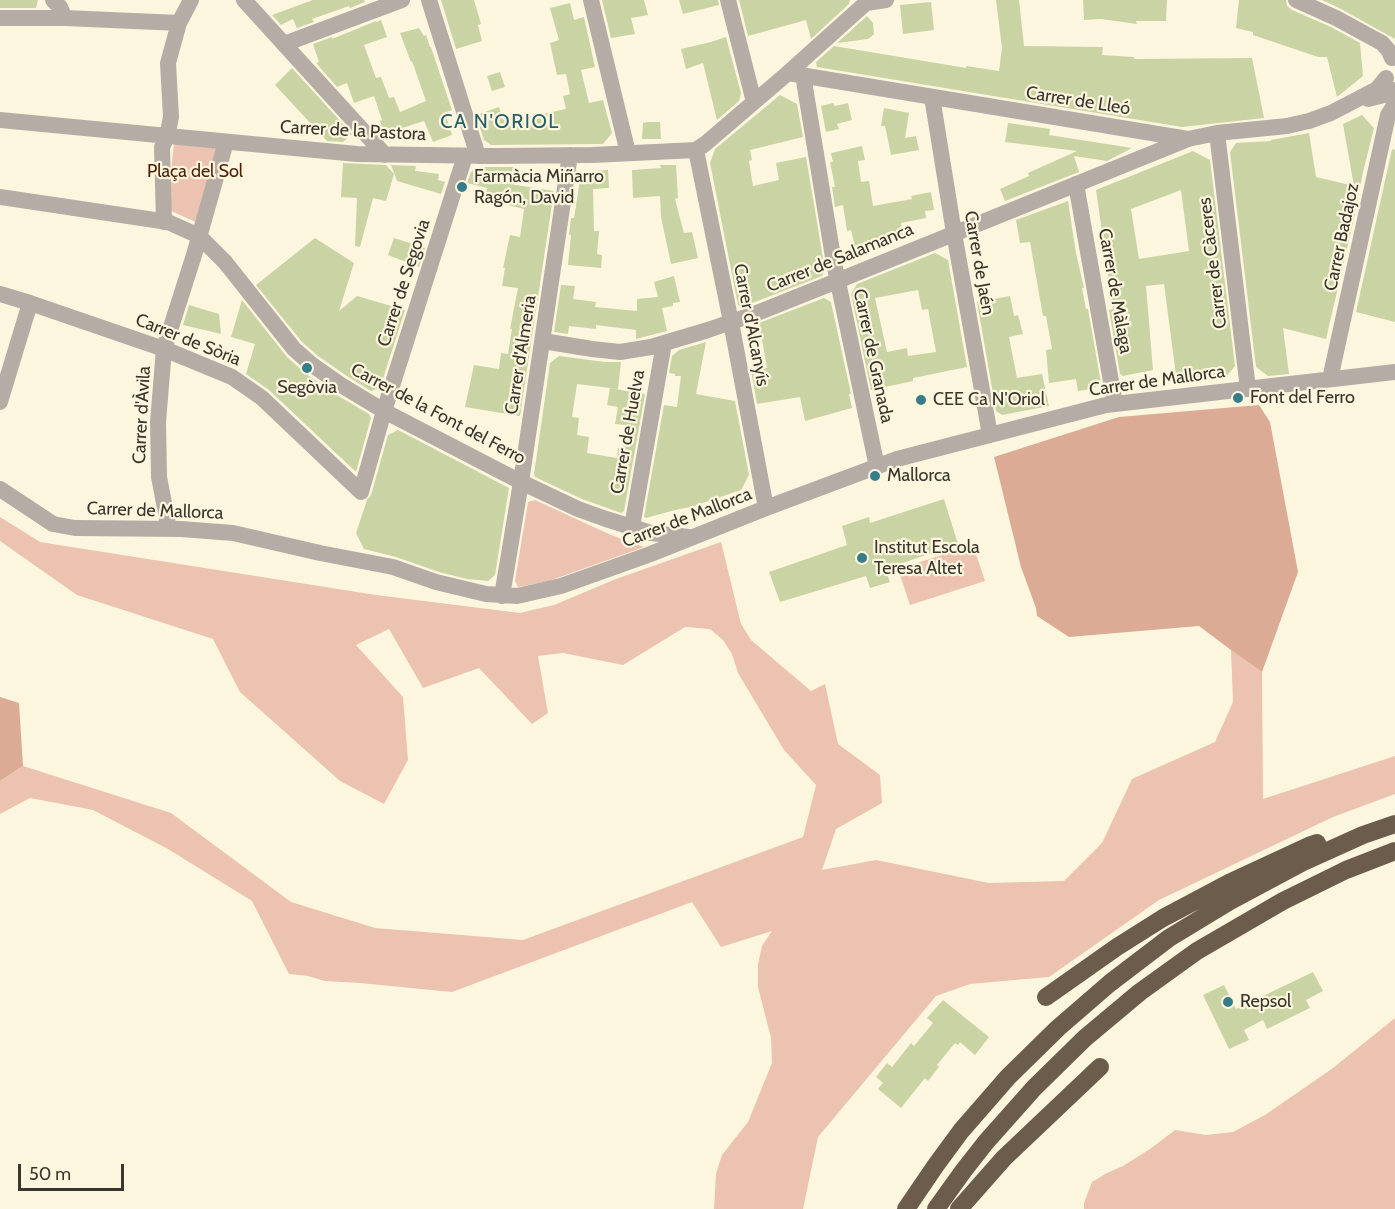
<!DOCTYPE html>
<html>
<head>
<meta charset="utf-8">
<style>
	body { margin:0 }
	#map { position:relative; width:1395px; height:1209px; overflow:hidden; background:#fdf6de; font-family:Cabin,sans-serif }
	canvas { display:block }
	.scale { position:absolute; left:18px; top:1164px; width:106px; height:27px; box-sizing:border-box; border:3px solid #39362d; border-top:0; padding-left:8px; font-size:18px; line-height:21px; white-space:nowrap; color:#39362d; -webkit-text-stroke:4px #fdf6de; paint-order:stroke }
</style>
</head>
<body>
<div id="map">
<canvas width="1395" height="1209"></canvas>
<div class="scale">50 m</div>
</div>
<script>
const ctx = document.querySelector('canvas').getContext('2d');
ctx.lineJoin = 'round';
function paint(path, color) {
  ctx.fillStyle = color;
  ctx.fill(path, 'evenodd');
}
function shape(rows) {
  const path = new Path2D();
  for (const r of rows) {
    path.moveTo(r[0], r[1]);
    for (let i = 2; i < r.length; i += 2) path.lineTo(r[i], r[i + 1]);
  }
  return path;
}
function stroke(path, color, width, dash) {
  ctx.strokeStyle = color;
  ctx.lineWidth = width;
  ctx.lineCap = dash ? 'butt' : 'round';
  ctx.setLineDash(dash || []);
  ctx.stroke(path);
}
function write(font, color, halo, rows, align = 'center') {
  ctx.font = font + ' Cabin,sans-serif';
  ctx.lineWidth = 4.5;
  ctx.setLineDash([]);
  ctx.textBaseline = 'middle';
  ctx.strokeStyle = halo;
  ctx.fillStyle = color;
  for (const [text, x, y, turn = 0] of rows) {
    ctx.save();
    ctx.translate(x, y);
    ctx.rotate((+turn || 0) * Math.PI / 180);
    ctx.textAlign = isNaN(turn) ? turn : align;
    if (halo) ctx.strokeText(text, 0, 0);
    ctx.fillText(text, 0, 0);
    ctx.restore();
  }
}
paint(shape([
	[174,144,223,149,224,159,202,225,167,209],
	[535,500,611,535,644,547,549,581,518,587,515,581,528,502],
	[0,517,40,542,376,595,520,613,554,605,616,579,721,542,741,624,751,640,811,691,825,684,838,744,880,775,882,803,836,829,822,870,876,860,989,883,1064,881,1102,843,1132,779,1215,742,1233,702,1231,650,1262,672,1263,799,1395,756,1395,794,1333,817,1159,900,1049,977,970,984,936,996,818,1137,803,1209,714,1209,716,1174,722,1155,748,1122,772,1063,771,1038,758,987,758,964,762,946,772,931,721,947,692,902,452,992,360,983,325,981,308,976,289,974,252,901,168,849,93,810,30,798,0,814,0,781,23,766,171,813,291,902,375,928,523,940,803,837,816,785,784,750,738,673,732,654,723,640,710,629,685,627,623,665,563,653,538,656,548,713,532,724,479,668,423,688,389,629,356,645,403,697,408,760,384,804,340,781,240,692,213,639,77,595,0,541],
	[973,545,985,581,910,605,898,569],
	[1395,1018,1395,1209,1084,1209,1084,1203,1092,1182,1107,1173,1123,1166,1150,1149,1175,1130,1206,1135,1233,1132,1265,1115,1333,1068]
]), '#ecc3b0');
paint(shape([
	[1259,405,1270,422,1298,572,1262,672,1231,650,1199,626,1069,637,1037,616,1036,608,1021,567,994,457,1119,417],
	[0,697,19,703,23,766,0,781]
]), '#dbab95');
paint(shape([
	[0,0,38,0,36,8,0,8],
	[313,0,364,0,365,2,350,8,349,6,312,19,314,22,297,28,293,19,281,25,272,15],
	[441,0,474,0,481,24,478,25,482,41,456,49],
	[602,0,644,0,648,15,631,18,635,34,611,38],
	[679,0,718,0,719,5,683,14],
	[739,0,850,0,849,4,811,39,806,20,748,36],
	[996,0,1019,0,1024,46,1103,47,1102,55,1134,57,1134,59,1252,58,1264,118,1182,127,817,67,816,62,834,46,966,68,966,66,999,71,1002,48],
	[1083,0,1167,0,1166,21,1136,21,1137,24,1101,19,1084,20],
	[1239,0,1286,0,1287,6,1292,10,1331,27,1360,43,1363,76,1337,97,1327,57,1318,57,1253,35,1253,32,1236,28],
	[1322,0,1395,0,1395,39,1341,9],
	[931,2,934,30,903,34,900,5],
	[570,3,574,20,584,17,595,67,581,70,589,103,603,100,612,133,603,144,491,145,484,140,476,115,499,107,503,120,522,115,522,118,541,113,542,114,566,109,563,96,570,94,566,74,557,75,550,43,559,40,550,8],
	[867,16,873,23,874,34,868,39,837,43],
	[381,20,387,37,364,45,376,78,381,77,389,98,394,97,400,112,426,101,412,61,411,62,400,33,419,28,424,36,426,35,430,47,431,47,452,110,445,113,452,135,433,142,424,121,384,134,380,121,382,120,374,96,354,103,347,83,337,87,316,63,319,62,313,44,332,37,332,39,376,21,376,22],
	[726,37,741,93,739,101,717,120,703,63,686,69,681,49,711,42],
	[292,68,352,134,343,142,327,141,275,85],
	[500,72,505,87,492,91,487,76],
	[780,95,797,104,803,137,750,150,752,160,749,161,753,186,779,180,776,163,806,157,825,270,822,276,742,307,738,305,710,163,715,149],
	[833,103,835,106,848,103,852,120,837,124,839,129,826,132,821,106],
	[884,108,909,113,905,138,916,136,919,150,891,155,885,126,881,126],
	[1362,115,1374,128,1363,172,1353,223,1326,339,1283,328,1289,374,1268,376,1256,367,1230,152,1236,143,1271,141,1271,140,1309,133,1316,177,1354,186,1343,124],
	[648,122,660,122,661,139,642,139,643,123],
	[1008,123,1050,129,1049,135,1132,148,1107,161,1074,156,1079,172,1005,201,1000,189,1029,176,1028,173,1077,151,1005,142],
	[862,146,865,160,858,161,861,182,869,181,873,206,912,199,911,196,931,192,934,210,925,211,926,218,901,223,904,238,855,247,851,230,847,231,843,205,835,207,832,187,835,187,830,162,833,162,831,153],
	[1392,149,1395,150,1395,322,1356,312],
	[1193,151,1210,160,1235,366,1226,377,1177,383,1164,284,1146,286,1153,370,1123,376,1120,374,1109,310,1113,309,1096,190],
	[1181,190,1189,251,1139,259,1131,209],
	[343,163,386,165,394,174,386,201,373,198,360,247,355,246,357,198,341,197],
	[391,165,416,166,415,171,439,174,438,180,445,182,441,194,397,181],
	[660,165,676,165,678,198,675,199,684,233,692,232,698,258,671,264,661,217,660,196,633,198,632,170,661,168],
	[478,167,513,167,510,184,554,191,520,416,465,407,474,365,499,369,501,353,508,354,512,329,510,329,518,288,502,286,505,268,503,268,510,235,520,237,524,209,485,199,487,188,467,183,471,172],
	[608,170,609,188,593,189,594,231,599,231,597,254,602,255,601,268,568,265,571,235,569,235,571,218,574,218,581,174,592,171],
	[1068,201,1076,253,1084,288,1082,288,1086,309,1088,309,1101,383,1092,389,1078,391,1076,379,1049,383,1046,350,1052,349,1046,316,1043,316,1030,242,1020,243,1016,220],
	[315,238,354,263,339,311,357,296,405,310,380,388,371,391,347,376,318,356,302,342,256,285],
	[394,238,425,248,419,267,388,255],
	[935,253,948,260,967,367,913,378,913,381,871,390,851,294,857,284],
	[918,290,922,310,928,309,936,352,908,356,907,348,887,352,875,298],
	[674,276,680,302,673,303,673,306,662,308,667,331,636,339,636,330,596,325,596,329,569,326,568,334,554,332,561,285,575,286,573,299,596,302,595,307,637,311,637,299,658,297,654,282],
	[1010,296,1014,316,1018,315,1023,334,1009,337,1017,378,1042,374,1049,406,1002,415,996,411,977,302],
	[824,298,831,302,851,394,849,394,852,408,805,421,800,397,757,404,751,370,767,368,759,323],
	[242,300,287,357,305,373,335,394,369,414,371,418,356,472,269,390,246,374,255,344,231,337],
	[189,305,219,314,221,334,183,325],
	[706,342,696,394,735,401,749,475,741,490,691,507,679,509,646,518,644,517,664,405,677,407,681,376,675,376,675,374,669,373,672,356,679,350],
	[559,356,605,362,621,362,618,389,610,388,645,394,624,511,621,513,582,499,535,477,534,474,550,363],
	[577,384,610,388,607,405,618,407,615,424,626,425,623,449,618,448,617,458,587,453,589,437,577,435,579,418,572,417],
	[398,430,509,488,495,575,488,581,467,579,439,572,396,557,364,549,356,533,367,500,371,495,388,435],
	[944,499,958,544,885,569,890,582,870,588,866,576,780,602,769,572,847,545,842,526,869,517,870,523],
	[1313,972,1323,991,1306,1000,1310,1008,1267,1029,1263,1020,1244,1030,1249,1040,1229,1049,1203,995,1224,985,1236,1009],
	[943,1000,989,1037,975,1055,960,1042,958,1045,955,1043,937,1065,939,1067,928,1081,925,1078,901,1108,878,1089,883,1083,876,1077,887,1063,892,1067,911,1043,914,1046,933,1023,927,1018]
]), '#cad3a3');
stroke(shape([
	[53,0,60,7,65,18],
	[244,0,385,155],
	[429,0,478,156],
	[591,0,628,153],
	[728,0,754,102],
	[1296,0,1336,18,1382,43,1389,51,1392,58],
	[0,18,65,18,179,23],
	[284,44,402,0],
	[788,73,1188,139,1217,133,1287,126,1309,121,1331,113,1377,89,1386,78],
	[803,75,834,263,877,467],
	[932,97,954,233,990,435],
	[1368,99,1384,95,1393,90],
	[0,120,357,154,495,156,592,155,696,150,705,144,788,73,866,3,886,0],
	[1217,133,1248,389],
	[696,150,731,322,766,508],
	[1076,184,1115,404],
	[0,197,168,222,199,236,225,262,294,349,311,364,341,385,384,411,521,482,578,509,606,519,651,533,689,537],
	[164,222,162,147,167,137,171,117,168,63,179,23,191,0],
	[0,294,30,303,164,349,232,377,262,398,361,492,384,411,465,156],
	[543,341,592,349,620,352,651,347,708,330,757,313,837,281,1188,139],
	[1330,379,1388,115,1395,104],
	[0,402,30,303],
	[0,489,53,524,75,528,181,529,233,533,320,553,393,567,436,582,486,594,517,596,561,586,648,555,766,508,897,459,1106,405,1395,372],
	[632,527,664,343],
	[169,529,159,477,158,422,164,349,194,255,226,142],
	[502,596,521,482,570,155]
]), '#b5ada5', 16);
stroke(shape([
	[1046,997,1117,947,1163,918,1229,883,1311,845,1317,843],
	[906,1209,936,1165,961,1131,1008,1077,1058,1028,1110,983,1169,938,1230,901,1303,862,1363,835,1395,824],
	[936,1209,964,1170,986,1142,1034,1088,1085,1038,1140,992,1197,951,1283,901,1346,870,1395,851],
	[959,1209,1004,1158,1100,1067]
]), '#6b5c4b', 18);
for (const [x, y, r, color] of [
	[462,187,6,"#377d89"],
	[307,368,6,"#377d89"],
	[1238,398,6,"#377d89"],
	[921,400,6,"#377d89"],
	[875,476,6,"#377d89"],
	[862,558,6,"#377d89"],
	[1228,1002,6,"#377d89"]
]) {
  const dot = new Path2D();
  dot.arc(x, y, r, 0, 2 * Math.PI);
  ctx.fillStyle = color;
  ctx.fill(dot);
  stroke(dot, '#fdf6de', 2);
}
write('18px', '#39362d', '#fdf6de', [
	["Carrer de Lleó",1078,101,9],
	["Carrer de la Pastora",353,131,3],
	["Carrer Badajoz",1342,237,-78],
	["Carrer de Salamanca",840,258,-22],
	["Carrer de Jaén",979,263,80],
	["Carrer de Càceres",1213,263,-97],
	["Carrer de Segovia",404,283,-72],
	["Carrer de Màlaga",1115,291,80],
	["Carrer d'Alcanyís",751,325,79],
	["Carrer de Sòria",188,340,22],
	["Carrer d'Almeria",521,355,-81],
	["Carrer de Granada",873,356,78],
	["Carrer de Mallorca",1157,381,-8],
	["Carrer de la Font del Ferro",438,414,28],
	["Carrer d'Àvila",142,415,-87],
	["Carrer de Huelva",628,432,-80],
	["Carrer de Mallorca",155,511,2],
	["Carrer de Mallorca",687,518,-21]
]);
write('18px', '#4c1f06', '#fdf6de', [
	["Plaça del Sol",195,172]
]);
write('18px', '#39362d', '#fdf6de', [
	["Farmàcia Miñarro",474,177],
	["Ragón, David",474,198],
	["Segòvia",307,388,"center"],
	["Font del Ferro",1250,398],
	["CEE Ca N'Oriol",933,400],
	["Mallorca",887,476],
	["Institut Escola",874,548],
	["Teresa Altet",874,569],
	["Repsol",1240,1002]
], 'left');
ctx.letterSpacing = '1.5px';
write('20px', '#275e68', '#fdf6de', [
	["CA N'ORIOL",500,122]
]);
ctx.letterSpacing = '0px';
</script>
</body>
</html>
